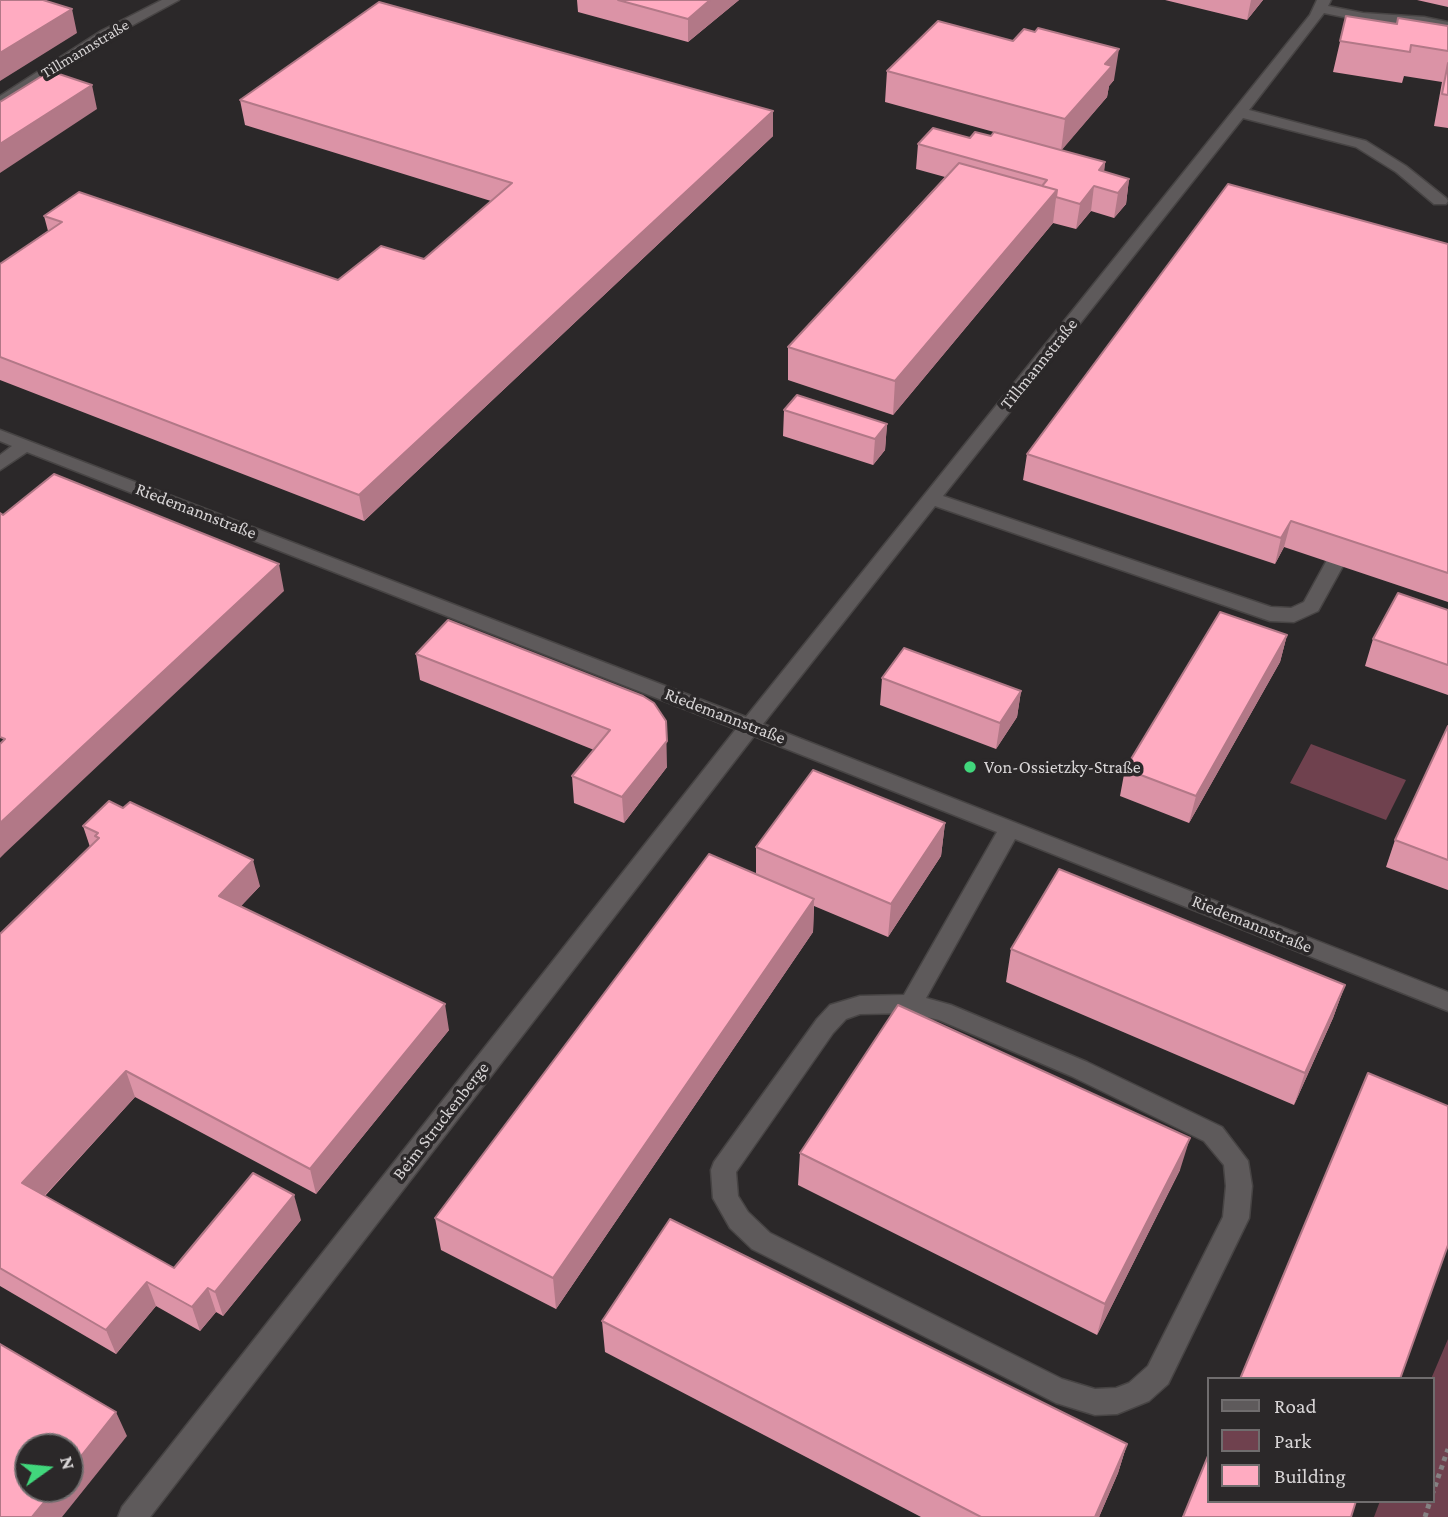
<!DOCTYPE html>
<html>
<head>
<meta charset="utf-8">
<style>
	body { margin:0 }
	#map { position:relative; width:1448px; height:1517px; overflow:hidden; background:#2b2829; font-family:"Crimson Pro",serif }
	canvas { display:block }
	.legend { position:absolute; left:1207px; top:1377px; width:228px; height:126px; box-sizing:border-box; background:#2b2829; border:2px solid #706d6e; margin:0; padding:9px 12px; list-style:none; font-size:21px; color:#d8d5d6 }
	.legend li { display:flex; align-items:center; gap:14px; height:35px }
	.legend b { width:35px; border:2px solid #706d6e }
	.north { position:absolute; left:14px; top:1433px; width:70px; height:70px; box-sizing:border-box; background:#2b2829; border:2px solid #706d6e; border-radius:50%; rotate:75deg; font-size:19px; font-weight:700; line-height:28px; text-align:center; color:#d8d5d6 }
	.north::after { content:''; display:block; margin:auto; width:24px; height:32px; background:#41d77c; clip-path:polygon(50% 0,100% 100%,50% 72%,0 100%) }
</style>
</head>
<body>
<div id="map">
<canvas width="1448" height="1517"></canvas>
<ul class="legend">
<li><b style="height:9px;background:#5e5a5b"></b>Road</li>
<li><b style="height:19px;background:#6f414e"></b>Park</li>
<li><b style="height:19px;background:#ffabc1"></b>Building</li>
</ul>
<div class="north">N</div>
</div>
<script>
const ctx = document.querySelector('canvas').getContext('2d');
ctx.lineJoin = 'round';
function paint(path, color) {
  ctx.fillStyle = color;
  ctx.fill(path, 'evenodd');
}
function shape(rows) {
  const path = new Path2D();
  for (const r of rows) {
    path.moveTo(r[0], r[1]);
    for (let i = 2; i < r.length; i += 2) path.lineTo(r[i], r[i + 1]);
  }
  return path;
}
function stroke(path, color, width, dash) {
  ctx.strokeStyle = color;
  ctx.lineWidth = width;
  ctx.lineCap = dash ? 'butt' : 'round';
  ctx.setLineDash(dash || []);
  ctx.stroke(path);
}
function write(font, color, halo, rows, align = 'center') {
  ctx.font = font + ' "Crimson Pro",serif';
  ctx.lineWidth = 7;
  ctx.setLineDash([]);
  ctx.textBaseline = 'middle';
  ctx.strokeStyle = halo;
  ctx.fillStyle = color;
  for (const [text, x, y, turn = 0] of rows) {
    ctx.save();
    ctx.translate(x, y);
    ctx.rotate((+turn || 0) * Math.PI / 180);
    ctx.textAlign = isNaN(turn) ? turn : align;
    if (halo) ctx.strokeText(text, 0, 0);
    ctx.fillText(text, 0, 0);
    ctx.restore();
  }
}
paint(shape([
	[1311,744,1406,780,1386,820,1290,783],
	[1448,1339,1448,1517,1374,1517,1380,1501,1432,1501,1431,1379]
]), '#6f414e');
const minor = shape([
	[162,0,179,0,111,37,0,106,0,96,101,31,162,0],
	[1317,0,1331,0,1328,6,1363,13,1424,17,1448,22,1448,30,1424,25,1363,21,1324,13,1249,110,1366,141,1406,166,1446,198,1448,201,1446,204,1434,204,1396,172,1356,147,1243,118,943,496,1271,607,1291,608,1304,602,1327,560,1341,560,1344,564,1318,611,1294,622,1270,621,935,506,763,724,1448,992,1448,1011,1015,839,926,998,951,1005,1087,1062,1222,1127,1248,1161,1252,1186,1249,1218,1168,1384,1149,1401,1117,1414,1095,1415,1056,1403,752,1249,730,1228,713,1198,711,1170,714,1162,817,1019,830,1005,860,996,904,995,997,832,754,736,150,1517,118,1517,122,1507,736,729,27,452,0,470,0,455,12,446,0,441,0,430,746,717,1310,15,1317,0],
	[911,1013,939,1020,1071,1076,1204,1141,1224,1165,1226,1186,1223,1217,1148,1366,1129,1383,1116,1388,1095,1389,1062,1379,770,1233,748,1212,738,1196,736,1172,833,1033,846,1019,860,1014,911,1013]
]);
stroke(minor, '#474444', 3);
stroke(shape([
	[1432,1495,1448,1449],
	[1425,1517,1430,1501]
]), '#858283', 5, [4.5, 4.5]);
paint(minor, '#5e5a5b');
paint(shape([
	[577,0,739,0,688,42,578,12],
	[1165,0,1263,0,1247,20],
	[1417,0,1448,0,1448,7],
	[1346,16,1397,24,1448,26,1448,128,1434,126,1442,82,1404,76,1402,83,1333,72],
	[887,71,1114,80,1109,86,1107,97,1061,150,1105,162,1104,172,1129,179,1126,204,1114,218,1091,211,1076,229,1053,223,893,415,788,380,788,347,945,177,916,169,918,144,991,136,994,132,885,102],
	[240,100,773,111,773,136,364,521,0,380,0,264,48,231,44,216,338,280,424,259,491,201,245,125],
	[1448,244,1448,602,1284,547,1275,564,1023,480,1027,454],
	[784,410,887,424,885,450,873,465,783,436],
	[1448,610,1448,695,1365,666,1373,639],
	[448,620,667,767,624,823,574,803,572,776,594,750,420,680,416,654],
	[1287,635,1280,662,1189,823,1120,796,1125,769],
	[882,678,1021,691,1017,717,996,749,880,705],
	[1448,726,1448,890,1386,867,1395,840],
	[945,823,941,856,888,937,814,906,813,932,556,1309,441,1250,435,1218,756,874,756,847],
	[83,826,260,886,241,906,449,1030,316,1194,135,1097,45,1196,174,1268,301,1220,223,1316,216,1312,200,1331,156,1306,116,1354,0,1286,0,934,90,847],
	[1011,949,1345,985,1333,1018,1294,1105,1006,982],
	[800,1153,1180,1170,1097,1335,798,1185],
	[602,1321,1127,1444,1118,1473,1099,1517,921,1517,605,1352]
]), '#db93a6');
paint(shape([
	[710,0,739,0,688,42,688,19],
	[1251,0,1263,0,1247,20],
	[72,9,77,33,0,81,0,53],
	[1119,49,1114,80,1109,86,1107,97,1061,151,1065,119,1105,64],
	[92,85,97,109,0,173,0,144],
	[773,111,773,136,364,521,359,495],
	[1105,162,1102,187,1099,170],
	[1129,179,1126,204,1114,218,1118,193],
	[1094,186,1091,211,1076,229,1080,204],
	[1057,190,1053,223,893,415,895,381],
	[887,424,885,450,873,465,875,439],
	[1291,521,1284,547,1275,564,1281,538],
	[279,564,284,591,5,853,0,839,0,823],
	[1287,635,1280,662,1189,823,1196,796],
	[1021,691,1017,717,996,749,1000,723],
	[666,721,667,767,624,823,622,797],
	[945,823,941,856,888,937,891,904],
	[0,839,5,853,0,858],
	[253,860,260,886,226,922,219,896],
	[814,899,813,932,556,1309,553,1278],
	[1345,985,1333,1018,1294,1105,1305,1073],
	[445,1004,449,1030,316,1194,310,1169],
	[126,1071,135,1097,33,1208,22,1183],
	[1190,1138,1180,1170,1097,1335,1105,1304],
	[294,1195,301,1220,223,1316,215,1292],
	[147,1282,156,1306,116,1354,106,1330],
	[208,1288,216,1312,200,1331,192,1307],
	[116,1412,127,1436,62,1517,32,1517,55,1489,70,1489,70,1470],
	[1127,1444,1118,1473,1099,1517,1095,1517]
]), '#b27887');
const building = shape([
	[0,0,43,0,72,9,0,53,0,0],
	[618,0,710,0,688,19,618,0],
	[379,2,773,111,359,495,0,357,0,264,62,222,44,216,79,192,338,280,381,246,424,259,512,183,240,100,379,2],
	[1346,16,1397,24,1398,18,1448,26,1448,51,1411,45,1410,52,1340,41,1346,16],
	[938,21,1013,41,1024,29,1035,32,1038,28,1119,49,1105,64,1112,66,1065,119,887,71,938,21],
	[1448,63,1448,95,1442,94,1448,63],
	[50,71,92,85,0,144,0,102,50,71],
	[933,128,970,138,975,132,991,136,994,132,1105,162,1099,170,1129,179,1118,193,1094,186,1080,204,1056,197,1057,190,1042,186,1047,180,918,144,933,128],
	[959,163,1057,190,895,381,788,347,959,163],
	[1228,184,1448,244,1448,573,1291,521,1281,538,1027,454,1228,184],
	[797,395,887,424,875,439,784,410,797,395],
	[54,474,279,564,0,823,0,744,5,739,0,737,0,513,3,515,54,474],
	[1398,593,1448,610,1448,665,1373,639,1398,593],
	[1220,612,1287,635,1196,796,1125,769,1220,612],
	[448,620,643,696,654,703,666,721,667,741,622,797,572,776,610,730,416,654,448,620],
	[904,648,1021,691,1000,723,882,678,904,648],
	[1448,726,1448,860,1395,840,1448,726],
	[813,770,945,823,891,904,756,847,813,770],
	[109,801,123,808,130,802,253,860,219,896,445,1004,310,1169,126,1071,22,1183,174,1268,253,1173,294,1195,215,1292,208,1288,192,1307,147,1282,106,1330,0,1268,0,934,99,838,95,836,98,833,83,826,109,801],
	[709,854,814,899,553,1278,435,1218,709,854],
	[1059,869,1345,985,1305,1073,1011,949,1059,869],
	[898,1005,1190,1138,1105,1304,800,1153,898,1005],
	[1368,1073,1448,1106,1448,1245,1400,1379,1240,1379,1368,1073],
	[670,1219,1127,1444,1095,1517,981,1517,602,1321,670,1219],
	[0,1344,116,1412,70,1470,70,1447,28,1447,28,1489,55,1489,32,1517,0,1517,0,1344],
	[1208,1456,1208,1501,1356,1501,1351,1517,1183,1517,1208,1456]
]);
paint(building, '#ffabc1');
stroke(building, '#b27887', 2);
for (const [x, y, r, color] of [
	[970,767,7,"#41d77c"]
]) {
  const dot = new Path2D();
  dot.arc(x, y, r, 0, 2 * Math.PI);
  ctx.fillStyle = color;
  ctx.fill(dot);
  stroke(dot, '#2b2829', 2.5);
}
write('16px', '#d8d5d6', '#2b2829', [
	["Tillmannstraße",85,49,-31]
]);
write('18px', '#d8d5d6', '#2b2829', [
	["Tillmannstraße",1039,364,-51],
	["Riedemannstraße",196,511,21],
	["Riedemannstraße",725,716,21],
	["Riedemannstraße",1252,924,22],
	["Beim Struckenberge",441,1121,-52]
]);
write('18px', '#d8d5d6', '#2b2829', [
	["Von-Ossietzky-Straße",984,767]
], 'left');
</script>
</body>
</html>
